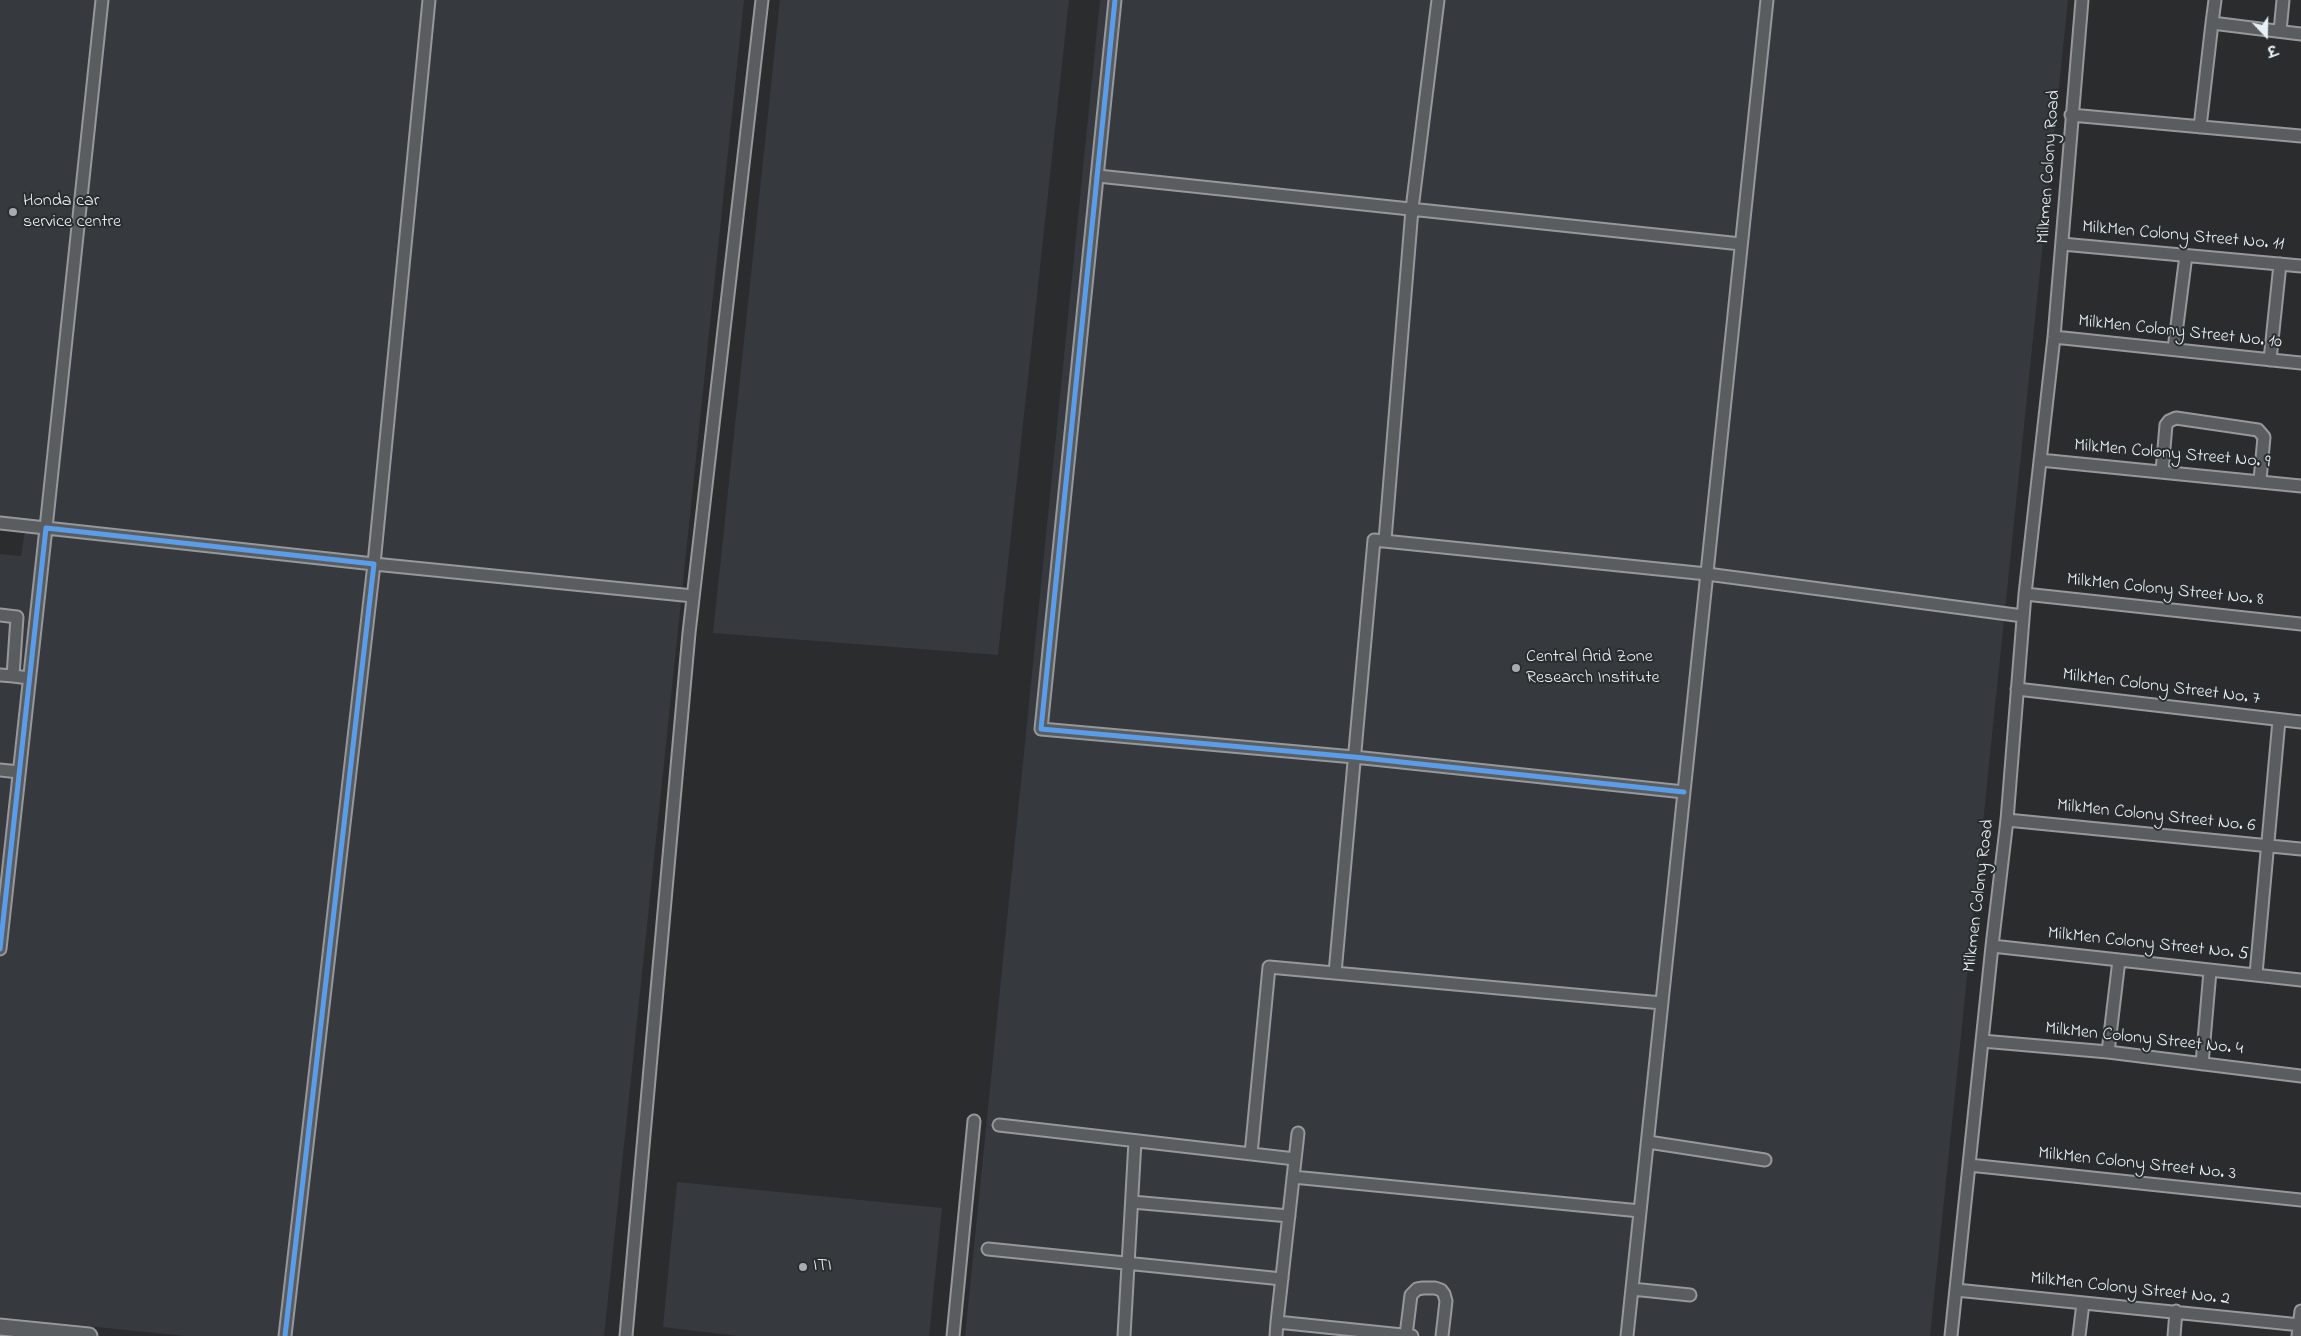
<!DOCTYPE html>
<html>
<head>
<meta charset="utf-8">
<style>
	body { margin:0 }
	#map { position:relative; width:2301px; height:1336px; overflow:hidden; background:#2b2c2d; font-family:"Indie Flower","Playpen Sans Deva",sans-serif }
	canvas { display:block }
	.north { position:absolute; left:2241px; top:10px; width:50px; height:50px; -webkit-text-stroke:4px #2a2d2e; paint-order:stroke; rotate:159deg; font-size:14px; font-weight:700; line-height:20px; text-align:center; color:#e8f1f8 }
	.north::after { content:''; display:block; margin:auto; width:18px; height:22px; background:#e8f1f8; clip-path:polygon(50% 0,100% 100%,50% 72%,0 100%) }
</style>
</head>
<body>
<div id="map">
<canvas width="2301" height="1336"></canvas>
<div class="north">उ</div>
</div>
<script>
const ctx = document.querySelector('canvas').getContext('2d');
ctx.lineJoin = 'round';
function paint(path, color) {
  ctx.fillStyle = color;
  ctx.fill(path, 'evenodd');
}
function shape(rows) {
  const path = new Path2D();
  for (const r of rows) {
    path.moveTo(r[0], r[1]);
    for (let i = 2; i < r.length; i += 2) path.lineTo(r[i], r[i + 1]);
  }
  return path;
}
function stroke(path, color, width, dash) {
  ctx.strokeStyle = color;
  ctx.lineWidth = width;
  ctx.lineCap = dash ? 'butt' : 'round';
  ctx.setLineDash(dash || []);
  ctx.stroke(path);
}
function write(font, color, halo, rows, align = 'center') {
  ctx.font = font + ' "Indie Flower",sans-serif';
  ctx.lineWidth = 4;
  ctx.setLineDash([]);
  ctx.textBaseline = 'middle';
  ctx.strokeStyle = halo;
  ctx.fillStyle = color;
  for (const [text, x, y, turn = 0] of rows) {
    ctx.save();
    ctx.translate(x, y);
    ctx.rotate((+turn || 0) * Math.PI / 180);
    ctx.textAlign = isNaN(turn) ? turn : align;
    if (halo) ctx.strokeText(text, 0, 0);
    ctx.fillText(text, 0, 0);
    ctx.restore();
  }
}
paint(shape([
	[0,0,744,0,604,1336,184,1336,0,1317,0,554,21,556,25,531,0,528],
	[780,0,1069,0,998,655,713,633],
	[1100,0,2068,0,1930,1336,965,1336],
	[677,1182,942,1208,929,1336,738,1336,663,1327]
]), '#36393e');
const street = shape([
	[429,0,374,564,693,596],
	[1115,0,1041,729,1354,757,1684,792],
	[2212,23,2215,0],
	[2280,31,2283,0],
	[2071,115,2301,136],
	[2200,127,2212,23,2301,34],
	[1098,176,1741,244],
	[2062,244,2301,266],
	[2054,337,2301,363],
	[2174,349,2186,255],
	[2270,360,2280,264],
	[2040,460,2301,486],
	[2162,471,2166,425,2169,421,2176,418,2258,430,2264,437,2260,480],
	[0,523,46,528,102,0],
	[1385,540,1412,209,1438,0],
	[2025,594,2301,624],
	[0,615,17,617,13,676,29,678],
	[0,675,13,676],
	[2017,689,2301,722],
	[0,770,19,772],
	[2007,820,2301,849],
	[1992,946,2301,980],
	[0,949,46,528,374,564,285,1336],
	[1335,973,1374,540,1707,574,2023,616],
	[2256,974,2279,720],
	[1982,1041,2108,1052,2301,1076],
	[2108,1052,2119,960],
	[2202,1064,2210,971],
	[999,1125,1295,1159],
	[1298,1133,1277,1322,1412,1336],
	[1648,1142,1765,1160],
	[1251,1154,1269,967,1662,1003],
	[1969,1165,2301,1200],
	[1293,1177,1640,1211],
	[1132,1202,1289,1216],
	[988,1249,1282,1279],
	[1632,1289,1690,1295],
	[1956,1290,2301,1325],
	[1406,1335,1411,1295,1417,1289,1423,1288,1435,1288,1441,1290,1444,1294,1446,1301,1442,1336],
	[626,1336,689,633,762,0],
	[953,1336,974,1121],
	[1124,1336,1135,1141],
	[1276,1336,1277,1322],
	[1627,1336,1767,0],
	[1951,1336,1992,946,2007,820,2025,594,2054,337,2082,0],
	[2079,1336,2083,1303],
	[2174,1336,2176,1311],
	[2298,1336,2301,1311]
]);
const secondary = shape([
	[0,1327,89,1336]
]);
stroke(street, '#96989a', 15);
stroke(secondary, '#96989a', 19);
stroke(street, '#5a5d60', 11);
stroke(secondary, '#5a5d60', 15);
stroke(shape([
	[1115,0,1041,729,1354,757,1684,792],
	[0,949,46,528,374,564,285,1336]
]), '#5a9eea', 5);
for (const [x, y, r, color] of [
	[13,212,5,"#a6acb1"],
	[1516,668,5,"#a6acb1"],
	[803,1267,5,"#a6acb1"]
]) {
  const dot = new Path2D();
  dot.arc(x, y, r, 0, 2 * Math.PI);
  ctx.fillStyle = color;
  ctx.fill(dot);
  stroke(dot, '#2a2d2e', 2);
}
write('18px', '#e8f1f8', '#2a2d2e', [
	["Milkmen Colony Road",2050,167,-86],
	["MilkMen Colony Street No. 11",2183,237,5],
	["MilkMen Colony Street No. 10",2180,333,6],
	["MilkMen Colony Street No. 9",2172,455,5],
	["MilkMen Colony Street No. 8",2165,591,6],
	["MilkMen Colony Street No. 7",2161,688,7],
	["MilkMen Colony Street No. 6",2156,817,6],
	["Milkmen Colony Road",1980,896,-83],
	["MilkMen Colony Street No. 5",2148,945,6],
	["MilkMen Colony Street No. 4",2144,1040,6],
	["MilkMen Colony Street No. 3",2137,1165,6],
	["MilkMen Colony Street No. 2",2130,1290,6]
]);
write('18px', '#e8f1f8', '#2a2d2e', [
	["Honda car",23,202],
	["service centre",23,223],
	["Central Arid Zone",1526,658],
	["Research Institute",1526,679],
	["ITI",813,1267]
], 'left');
</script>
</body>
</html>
